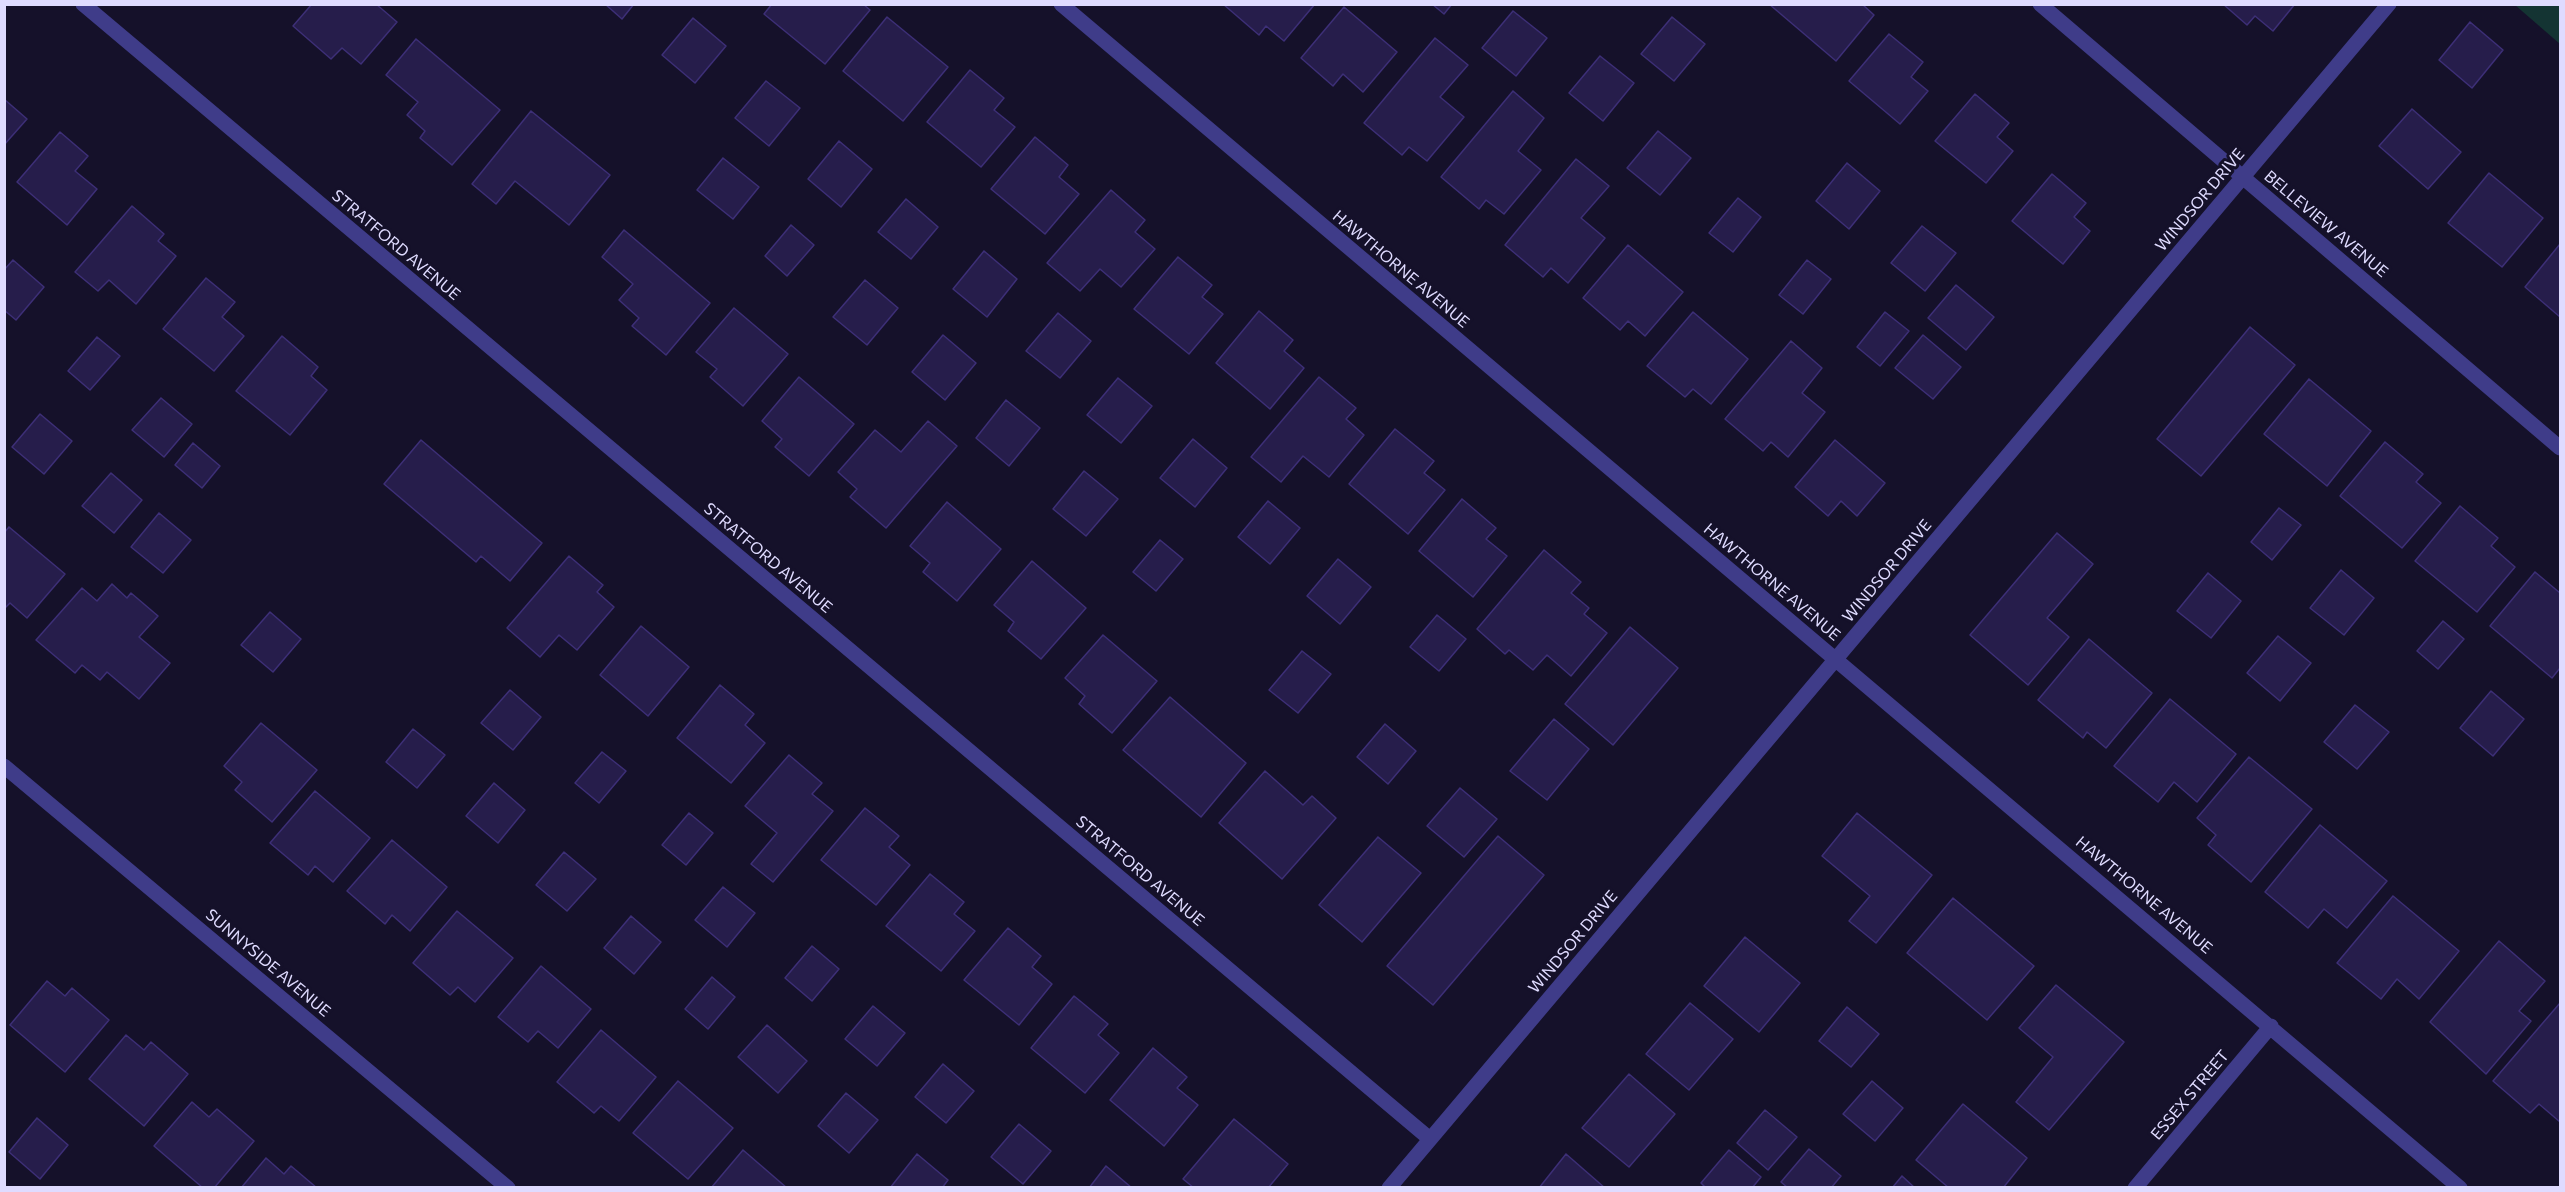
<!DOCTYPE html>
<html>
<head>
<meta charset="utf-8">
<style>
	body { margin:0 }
	#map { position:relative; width:2565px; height:1192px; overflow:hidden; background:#15112a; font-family:Commissioner,sans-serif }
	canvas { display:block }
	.frame { position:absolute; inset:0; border:6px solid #dfdbff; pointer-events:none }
</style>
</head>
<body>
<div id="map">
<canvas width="2565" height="1192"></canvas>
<div class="frame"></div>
</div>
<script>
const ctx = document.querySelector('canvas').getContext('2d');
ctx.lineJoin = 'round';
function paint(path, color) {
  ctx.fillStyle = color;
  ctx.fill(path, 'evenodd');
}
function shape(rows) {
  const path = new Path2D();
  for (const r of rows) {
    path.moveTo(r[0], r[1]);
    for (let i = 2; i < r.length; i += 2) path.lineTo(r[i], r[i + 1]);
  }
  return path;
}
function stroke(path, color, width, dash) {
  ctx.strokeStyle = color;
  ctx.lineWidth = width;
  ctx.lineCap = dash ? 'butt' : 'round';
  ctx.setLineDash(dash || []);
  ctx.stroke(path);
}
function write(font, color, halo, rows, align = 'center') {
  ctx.font = font + ' Commissioner,sans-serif';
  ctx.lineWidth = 6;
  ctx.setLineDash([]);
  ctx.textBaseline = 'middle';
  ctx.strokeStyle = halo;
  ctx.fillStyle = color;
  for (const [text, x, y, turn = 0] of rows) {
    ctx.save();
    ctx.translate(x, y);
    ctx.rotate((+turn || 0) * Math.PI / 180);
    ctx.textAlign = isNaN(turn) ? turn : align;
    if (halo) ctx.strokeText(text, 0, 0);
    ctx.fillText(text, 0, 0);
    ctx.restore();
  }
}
paint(shape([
	[2515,5,2560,5,2560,44]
]), '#143433');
const building = shape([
	[312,4,376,4,397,22,361,64,342,48,331,59,293,26,312,4],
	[605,4,634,4,622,19,605,4],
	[772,4,863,4,870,10,825,64,764,14,772,4],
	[1223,4,1315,4,1284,41,1266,26,1259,35,1223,4],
	[1432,4,1452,4,1444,14,1432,4],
	[1769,4,1862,4,1874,15,1836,61,1769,4],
	[2223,4,2295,4,2273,31,2255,16,2247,25,2223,4],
	[1344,7,1397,52,1363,92,1343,74,1333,86,1301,58,1344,7],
	[1513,11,1547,38,1516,76,1482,48,1513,11],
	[887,17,948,67,903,121,843,71,887,17],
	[1672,17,1705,44,1674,81,1641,54,1672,17],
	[693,18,726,46,695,83,662,55,693,18],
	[2470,22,2503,50,2472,88,2439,60,2470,22],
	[1889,34,1923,62,1911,77,1928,91,1900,124,1849,81,1889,34],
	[1435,38,1468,65,1440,97,1464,117,1427,161,1409,147,1402,155,1364,123,1435,38],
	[416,39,500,110,452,165,420,138,425,131,407,115,418,102,386,75,416,39],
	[1600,56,1634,83,1603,121,1569,93,1600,56],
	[970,70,1004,98,994,110,1015,127,981,167,927,122,970,70],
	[766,81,800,108,769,146,735,118,766,81],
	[1513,91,1544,118,1518,151,1541,170,1504,214,1486,200,1479,209,1441,177,1513,91],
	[1975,94,2009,123,1997,137,2013,151,1986,183,1935,141,1975,94],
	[4,99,27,119,4,145,4,99],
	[2412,109,2461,152,2428,189,2379,146,2412,109],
	[531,111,610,175,569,225,515,181,496,204,472,184,531,111],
	[1658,131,1691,158,1660,195,1627,168,1658,131],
	[60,132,88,156,75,171,97,189,67,225,17,182,60,132],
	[1035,137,1068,165,1059,177,1079,194,1045,234,991,189,1035,137],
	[839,141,872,169,841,207,808,179,839,141],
	[723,158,759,187,733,219,697,190,723,158],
	[1576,159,1609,186,1581,218,1605,238,1568,283,1551,268,1543,277,1505,245,1576,159],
	[1847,163,1880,191,1849,229,1816,201,1847,163],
	[2489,173,2543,218,2502,267,2448,223,2489,173],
	[2052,174,2086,203,2074,217,2090,231,2063,264,2012,221,2052,174],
	[1111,190,1145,220,1135,232,1155,249,1121,287,1100,269,1080,291,1047,263,1111,190],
	[1738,198,1761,217,1733,252,1709,233,1738,198],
	[906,199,938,227,911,259,878,232,906,199],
	[132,206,164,234,158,241,176,256,136,304,109,280,98,291,75,272,132,206],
	[791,225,814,245,787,276,765,256,791,225],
	[1922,226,1956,253,1925,291,1891,263,1922,226],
	[624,230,710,303,666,355,632,326,639,318,619,300,633,284,602,257,624,230],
	[2560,244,2560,317,2525,287,2560,244],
	[1628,245,1683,292,1645,336,1628,321,1620,330,1583,298,1628,245],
	[984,251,1017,279,987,317,953,289,984,251],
	[1178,257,1212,285,1202,297,1223,314,1189,354,1134,309,1178,257],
	[13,260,44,287,16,320,4,310,4,270,13,260],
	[1807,260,1831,279,1803,314,1779,295,1807,260],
	[206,278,235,302,222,317,244,336,214,371,163,329,206,278],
	[865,280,898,308,867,345,833,317,865,280],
	[1956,285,1994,317,1966,350,1928,318,1956,285],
	[734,308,788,354,743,406,710,377,717,369,696,352,734,308],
	[1259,311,1293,340,1284,351,1304,368,1270,409,1216,363,1259,311],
	[1693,312,1748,359,1711,404,1693,389,1685,397,1647,366,1693,312],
	[1885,312,1909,331,1880,366,1857,347,1885,312],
	[1058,313,1091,341,1060,378,1026,351,1058,313],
	[2250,327,2295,365,2201,476,2157,439,2250,327],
	[943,335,976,363,945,400,912,372,943,335],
	[1923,335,1961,367,1933,399,1895,368,1923,335],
	[282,336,318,367,311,376,327,390,290,435,236,391,282,336],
	[97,337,120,356,90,390,68,371,97,337],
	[1791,341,1822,368,1802,393,1825,412,1788,457,1771,442,1763,451,1725,419,1791,341],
	[799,377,854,424,809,476,775,447,782,439,762,421,799,377],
	[1319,377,1356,408,1346,419,1364,435,1329,477,1303,456,1281,482,1251,457,1319,377],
	[1118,378,1152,406,1121,443,1087,415,1118,378],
	[2309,379,2371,431,2327,486,2264,434,2309,379],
	[161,398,192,424,164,457,132,430,161,398],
	[1006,400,1040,428,1009,466,976,438,1006,400],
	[40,414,72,441,44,474,12,447,40,414],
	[928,421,957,446,886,528,850,497,857,489,838,472,875,430,901,452,928,421],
	[1395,429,1434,461,1424,473,1445,490,1408,534,1349,484,1395,429],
	[1193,439,1227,468,1195,507,1160,478,1193,439],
	[421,440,542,543,510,581,481,556,476,562,384,484,421,440],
	[1835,440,1885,483,1857,516,1841,501,1828,516,1795,487,1835,440],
	[2385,442,2423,474,2416,482,2441,503,2402,548,2340,496,2385,442],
	[193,443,220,466,202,488,175,465,193,443],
	[1084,471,1118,499,1086,536,1053,509,1084,471],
	[111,473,142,500,114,533,82,506,111,473],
	[1462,499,1496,528,1486,539,1507,556,1473,597,1419,551,1462,499],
	[1268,501,1300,528,1270,564,1238,537,1268,501],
	[947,502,1001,549,957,601,923,572,930,563,910,546,947,502],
	[2460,506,2498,538,2491,546,2515,567,2477,612,2415,561,2460,506],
	[2279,508,2301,525,2272,560,2251,542,2279,508],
	[159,513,191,540,163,573,131,547,159,513],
	[9,527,65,574,27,618,10,603,4,609,4,533,9,527],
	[2057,533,2093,564,2047,618,2069,637,2028,685,1970,635,2057,533],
	[1160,540,1183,559,1156,591,1133,572,1160,540],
	[1544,550,1581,582,1571,593,1589,608,1584,614,1607,633,1571,676,1547,655,1533,670,1509,650,1505,654,1477,629,1544,550],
	[569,556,603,585,597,592,614,607,577,650,559,635,540,657,507,628,569,556],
	[1338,559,1371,587,1340,624,1307,596,1338,559],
	[1032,561,1086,608,1041,659,1008,631,1014,622,994,605,1032,561],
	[2341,570,2374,598,2344,635,2310,608,2341,570],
	[2535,572,2560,593,2560,668,2552,678,2490,626,2535,572],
	[2208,573,2241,601,2211,638,2177,611,2208,573],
	[112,584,127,598,131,593,158,616,139,637,170,663,139,699,107,672,100,680,82,665,75,673,36,640,82,588,97,601,112,584],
	[270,612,301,639,273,672,241,645,270,612],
	[1437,615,1466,639,1439,671,1410,647,1437,615],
	[2443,621,2464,639,2438,669,2417,651,2443,621],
	[641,626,689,667,648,716,600,675,641,626],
	[1630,627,1678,668,1613,745,1565,704,1630,627],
	[1103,635,1157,681,1112,733,1079,704,1085,696,1065,678,1103,635],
	[2278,636,2311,663,2280,701,2247,673,2278,636],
	[2089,639,2152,693,2106,748,2087,732,2083,738,2038,700,2089,639],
	[1302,651,1331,674,1298,713,1269,690,1302,651],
	[720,685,754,714,745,725,765,743,731,783,677,738,720,685],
	[510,690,541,717,513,750,481,723,510,690],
	[2491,691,2524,719,2493,756,2460,728,2491,691],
	[1170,697,1246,763,1201,817,1123,750,1170,697],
	[2170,699,2236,754,2197,802,2174,782,2158,802,2114,766,2170,699],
	[2355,705,2389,732,2357,769,2324,742,2355,705],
	[1554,719,1589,749,1547,800,1510,771,1554,719],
	[261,723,317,770,272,822,235,790,242,782,224,766,261,723],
	[1385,724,1416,751,1388,784,1357,757,1385,724],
	[413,729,445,755,417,788,386,762,413,729],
	[602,752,626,771,599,803,575,783,602,752],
	[789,755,822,783,812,794,833,811,773,882,751,864,777,833,745,806,789,755],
	[2249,757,2312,809,2251,882,2208,845,2216,835,2197,818,2249,757],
	[1265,771,1303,805,1312,796,1336,818,1282,879,1219,823,1265,771],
	[494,783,525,810,498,843,466,816,494,783],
	[1460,788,1497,819,1464,857,1427,826,1460,788],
	[315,791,370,838,333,882,315,866,308,875,270,843,315,791],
	[865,808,899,836,889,847,910,865,876,905,821,860,865,808],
	[689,813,713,833,686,865,662,845,689,813],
	[1857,813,1932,875,1876,943,1849,921,1870,896,1822,856,1857,813],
	[2320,825,2387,881,2347,928,2324,909,2308,928,2265,892,2320,825],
	[1498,836,1544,875,1433,1005,1387,966,1498,836],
	[1378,837,1421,873,1362,942,1319,905,1378,837],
	[392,840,447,887,410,931,392,915,385,924,347,891,392,840],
	[564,852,596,879,567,911,536,885,564,852],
	[930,874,964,902,954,914,975,931,941,971,886,926,930,874],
	[723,887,755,913,727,947,695,920,723,887],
	[2393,896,2459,951,2419,999,2397,979,2381,999,2337,963,2393,896],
	[1953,898,2034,966,1987,1020,1907,953,1953,898],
	[457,911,513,958,475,1002,458,987,450,995,413,963,457,911],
	[631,916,661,942,634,974,604,948,631,916],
	[1008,928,1041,956,1032,967,1052,984,1019,1025,964,980,1008,928],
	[1745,937,1800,983,1759,1032,1704,986,1745,937],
	[2499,941,2545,981,2519,1011,2531,1021,2486,1074,2430,1022,2499,941],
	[812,946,839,969,812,1001,785,978,812,946],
	[541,966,591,1009,558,1048,538,1031,528,1042,498,1017,541,966],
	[712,977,735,997,708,1029,685,1009,712,977],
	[47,981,65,996,72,988,109,1020,65,1072,10,1025,47,981],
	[2056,985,2124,1042,2049,1130,2016,1102,2053,1057,2019,1028,2056,985],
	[1074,996,1108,1024,1098,1035,1119,1053,1085,1093,1031,1048,1074,996],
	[1690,1003,1733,1039,1689,1090,1646,1054,1690,1003],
	[2560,1003,2560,1122,2539,1104,2530,1113,2493,1081,2560,1003],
	[873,1006,905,1033,877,1066,845,1039,873,1006],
	[1847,1007,1879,1034,1851,1067,1819,1041,1847,1007],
	[767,1025,807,1061,778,1093,738,1057,767,1025],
	[601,1030,656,1077,619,1121,601,1106,594,1113,557,1082,601,1030],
	[126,1035,144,1050,151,1042,188,1074,144,1126,89,1079,126,1035],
	[1153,1048,1187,1077,1177,1088,1198,1105,1164,1146,1110,1100,1153,1048],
	[943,1064,974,1091,946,1123,915,1097,943,1064],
	[1629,1074,1675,1114,1629,1167,1582,1128,1629,1074],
	[678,1081,733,1128,688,1179,633,1133,678,1081],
	[1872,1081,1903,1108,1875,1141,1843,1114,1872,1081],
	[846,1093,878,1120,849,1153,818,1126,846,1093],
	[192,1102,209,1117,217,1109,254,1141,214,1188,203,1188,154,1146,192,1102],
	[1963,1104,2027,1158,2003,1188,1949,1188,1916,1160,1963,1104],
	[1765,1110,1797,1137,1768,1170,1737,1143,1765,1110],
	[37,1118,68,1145,40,1179,9,1152,37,1118],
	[1234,1119,1288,1164,1268,1188,1194,1188,1183,1179,1234,1119],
	[1019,1124,1051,1151,1023,1184,991,1157,1019,1124],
	[1809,1149,1841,1176,1831,1188,1788,1188,1781,1182,1809,1149],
	[743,1150,787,1188,711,1188,743,1150],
	[1729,1150,1761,1177,1752,1188,1706,1188,1701,1183,1729,1150],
	[917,1154,948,1180,942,1188,890,1188,917,1154],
	[1566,1154,1605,1188,1539,1188,1566,1154],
	[266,1158,284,1174,291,1166,317,1188,241,1188,266,1158],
	[1106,1166,1132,1188,1089,1188,1106,1166],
	[1902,1176,1915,1188,1892,1188,1902,1176]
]);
paint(building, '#261d4b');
stroke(building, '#3d2f77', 1.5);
stroke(shape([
	[83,4,1430,1139],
	[1061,4,2460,1188],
	[2040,4,2560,448],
	[4,766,508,1188],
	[1389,1188,2389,4],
	[2135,1188,2271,1026]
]), '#3f3c89', 15);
write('16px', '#dfdbff', '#15112a', [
	["WINDSOR DRIVE",2200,200,-50],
	["BELLEVIEW AVENUE",2326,224,40],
	["STRATFORD AVENUE",396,245,40],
	["HAWTHORNE AVENUE",1401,269,40],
	["STRATFORD AVENUE",768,558,40],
	["WINDSOR DRIVE",1887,571,-50],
	["HAWTHORNE AVENUE",1772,582,40],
	["STRATFORD AVENUE",1140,871,40],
	["HAWTHORNE AVENUE",2144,895,40],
	["WINDSOR DRIVE",1573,942,-50],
	["SUNNYSIDE AVENUE",268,963,40],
	["ESSEX STREET",2190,1095,-50]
]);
</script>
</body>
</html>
